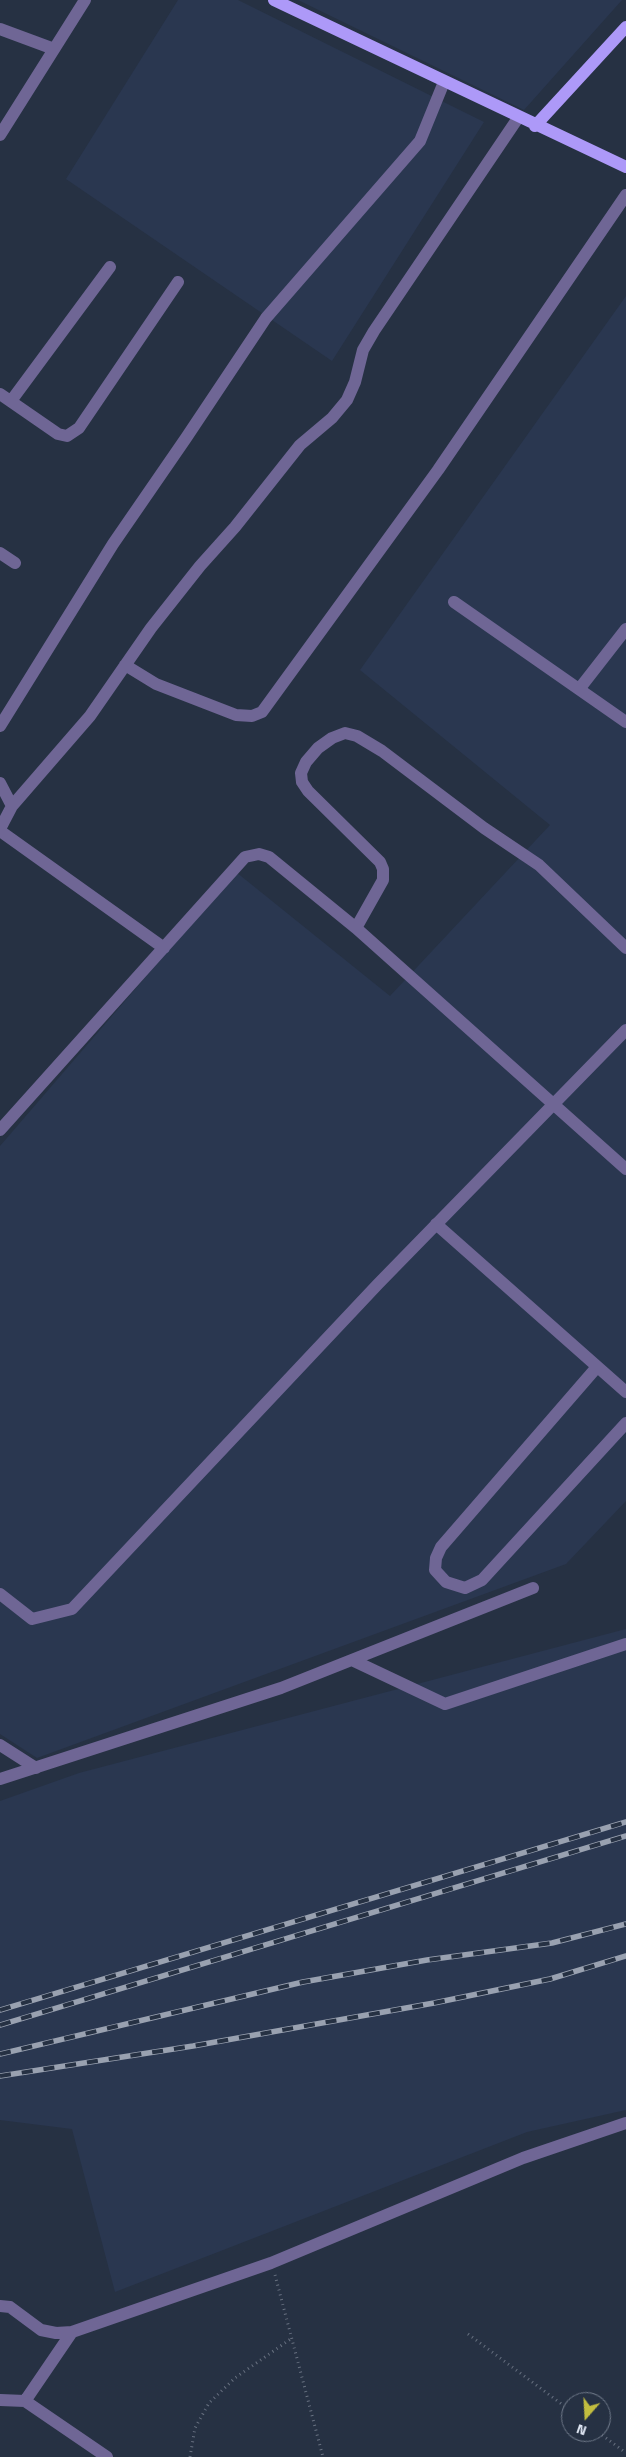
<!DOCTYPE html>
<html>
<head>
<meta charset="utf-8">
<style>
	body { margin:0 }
	#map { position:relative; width:626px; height:2457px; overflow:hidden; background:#263143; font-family:"Titillium Web",sans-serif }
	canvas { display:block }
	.north { position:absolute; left:561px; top:2392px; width:50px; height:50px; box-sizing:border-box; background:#263143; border:1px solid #717b8b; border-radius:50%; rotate:199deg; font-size:14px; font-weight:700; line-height:20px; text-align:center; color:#e2e9f6 }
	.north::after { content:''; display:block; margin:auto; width:18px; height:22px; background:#c2bd3f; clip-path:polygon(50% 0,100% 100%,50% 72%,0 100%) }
</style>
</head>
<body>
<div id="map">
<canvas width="626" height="2457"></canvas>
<div class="north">N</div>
</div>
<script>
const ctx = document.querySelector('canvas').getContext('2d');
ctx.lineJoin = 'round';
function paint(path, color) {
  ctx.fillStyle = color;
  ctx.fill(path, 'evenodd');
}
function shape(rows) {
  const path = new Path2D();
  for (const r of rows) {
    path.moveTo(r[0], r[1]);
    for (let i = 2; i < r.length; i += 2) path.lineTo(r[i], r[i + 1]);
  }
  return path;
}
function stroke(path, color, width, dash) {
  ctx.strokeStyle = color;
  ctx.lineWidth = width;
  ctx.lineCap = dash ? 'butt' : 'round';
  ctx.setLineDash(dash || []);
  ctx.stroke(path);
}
paint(shape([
	[178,0,238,0,484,122,332,361,66,179],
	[298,0,622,0,524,110],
	[626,296,626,1501,566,1564,37,1758,0,1734,0,1146,236,872,390,996,550,825,360,670],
	[626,1629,626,2110,527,2132,115,2292,72,2129,0,2120,0,1801,79,1773]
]), '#2a3750');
stroke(shape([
	[275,2275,323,2457],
	[468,2334,571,2411],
	[598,2432,626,2453],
	[190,2457,195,2428,209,2403,235,2378,292,2338]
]), '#687181', 3, [1, 4]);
stroke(shape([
	[0,29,54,49],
	[0,135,85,0],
	[0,394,58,434,67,436,79,428,178,282],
	[11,401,110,267],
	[0,553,15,563],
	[454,602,626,722],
	[125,665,156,684,236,715,252,716,262,712,438,470,626,195],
	[580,688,626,629],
	[0,726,113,544,186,438,266,318,420,141,444,82],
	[0,783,12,806],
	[0,829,12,806,90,716,151,628,200,566,235,527,300,445,332,418,347,400,355,382,363,350,374,331,518,118],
	[0,831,164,948],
	[356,928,383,880,383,869,380,862,308,791,302,782,301,773,306,762,318,748,332,738,345,733,357,736,382,751,484,828,539,865,626,948],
	[0,1130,245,857,259,854,269,857,356,928,626,1169],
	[436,1224,626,1392],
	[597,1367,441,1547,436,1558,435,1570,446,1582,465,1588,482,1580,626,1423],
	[0,1594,32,1619,72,1609,378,1284,626,1030],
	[352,1660,445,1704,626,1644],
	[0,1745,36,1768],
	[0,1779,281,1688,533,1588],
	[0,2306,10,2307,41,2330,56,2333,72,2332,271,2263,523,2158,626,2123],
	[0,2400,25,2401,107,2457],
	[25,2401,72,2332]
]), '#6f6695', 12);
stroke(shape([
	[274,0,626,167],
	[535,126,626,27]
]), '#ad99f8', 12);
const rail = shape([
	[0,2010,626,1822],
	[0,2025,626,1836],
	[0,2054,303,1982,427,1960,552,1943,626,1924],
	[0,2076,193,2046,434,2003,550,1979,626,1956]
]);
stroke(rail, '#99a1b0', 5.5);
stroke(rail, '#263143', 4, [11]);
</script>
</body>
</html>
